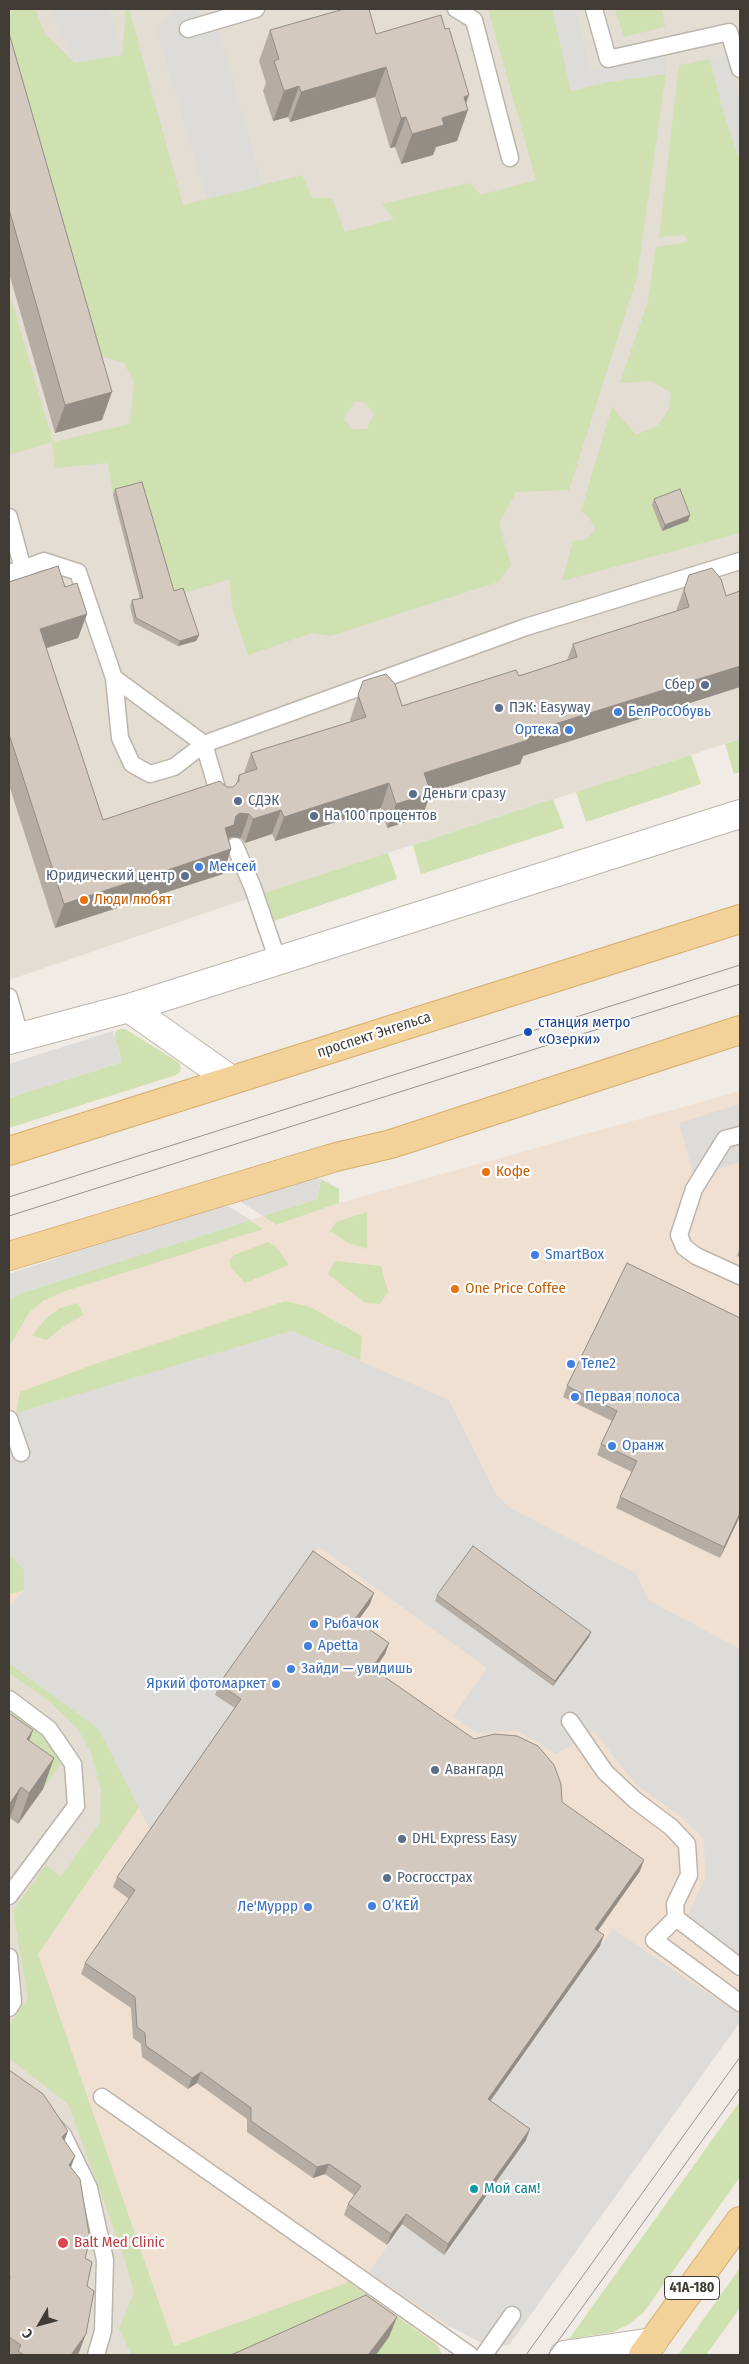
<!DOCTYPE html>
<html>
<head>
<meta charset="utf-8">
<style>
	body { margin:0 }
	#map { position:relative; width:749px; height:2364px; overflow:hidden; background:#f0ebe4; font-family:"Fira Sans Condensed",sans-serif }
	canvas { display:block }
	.frame { position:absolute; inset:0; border:10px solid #413b35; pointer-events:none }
	.north { position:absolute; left:15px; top:2299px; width:50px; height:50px; -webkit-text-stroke:4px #fff; paint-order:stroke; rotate:232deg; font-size:14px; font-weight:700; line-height:20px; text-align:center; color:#413b35 }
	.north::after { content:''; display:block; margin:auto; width:18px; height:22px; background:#413b35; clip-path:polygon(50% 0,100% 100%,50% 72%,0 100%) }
</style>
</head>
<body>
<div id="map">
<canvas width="749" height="2364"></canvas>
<div class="frame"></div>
<div class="north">С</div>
</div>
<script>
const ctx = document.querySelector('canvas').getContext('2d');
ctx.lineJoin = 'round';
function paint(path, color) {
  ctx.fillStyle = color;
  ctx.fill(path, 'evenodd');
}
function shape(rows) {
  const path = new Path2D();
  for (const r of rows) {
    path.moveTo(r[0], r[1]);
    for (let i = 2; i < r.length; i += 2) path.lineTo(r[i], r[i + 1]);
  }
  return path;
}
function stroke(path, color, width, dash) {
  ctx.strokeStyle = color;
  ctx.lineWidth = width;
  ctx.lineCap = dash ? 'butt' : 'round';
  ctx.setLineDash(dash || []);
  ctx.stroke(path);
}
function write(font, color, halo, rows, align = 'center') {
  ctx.font = font + ' "Fira Sans Condensed",sans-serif';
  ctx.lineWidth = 4.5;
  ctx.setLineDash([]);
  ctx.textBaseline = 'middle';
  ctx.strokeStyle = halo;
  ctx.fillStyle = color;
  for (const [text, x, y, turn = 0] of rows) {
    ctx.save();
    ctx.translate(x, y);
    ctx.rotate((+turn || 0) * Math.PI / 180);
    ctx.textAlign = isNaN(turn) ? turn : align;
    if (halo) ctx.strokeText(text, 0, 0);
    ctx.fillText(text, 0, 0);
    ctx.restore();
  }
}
paint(shape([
	[9,9,740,9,740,739,264,893,9,980],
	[9,1663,99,1729,139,1807,38,1954,177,2355,9,2355]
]), '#e3ddd3');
paint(shape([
	[740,1091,740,2022,509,2345,490,2347,449,2326,438,2346,349,2282,174,2346,38,1954,139,1807,99,1729,9,1663,9,1347,29,1313,43,1301,63,1292,262,1228,251,1220,263,1216,277,1225,339,1203]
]), '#f0e0d1');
paint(shape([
	[9,9,35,9,45,34,74,62,122,55,126,9,129,9,183,205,302,175,313,198,332,198,345,232,394,219,382,204,469,183,481,195,536,180,488,9,555,9,553,12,571,91,608,82,666,74,637,277,569,490,516,492,499,523,511,565,498,582,330,636,312,633,248,655,233,610,229,579,172,597,113,495,108,463,55,468,52,442,9,455,9,291,53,442,130,424,134,382,124,363,91,353,9,71],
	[355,401,366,403,374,414,367,429,352,429,344,419],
	[615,9,662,9,665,27,624,37],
	[710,59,722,107,740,162,740,533,562,581,573,541,587,539,595,530,590,518,581,511,612,407,636,435,658,425,669,409,671,393,652,381,620,383,648,301,656,247,688,242,685,235,659,237,679,65],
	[740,739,740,772,734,774,725,744],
	[691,755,701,784,586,822,576,792],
	[553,799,564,828,421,874,413,845],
	[388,853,397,879,274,921,264,893],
	[120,1029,125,1029,178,1062,181,1067,180,1072,176,1075,9,1128,9,1098,122,1062,115,1037,115,1032],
	[321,1179,339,1189,339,1203,276,1225,263,1216,317,1199],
	[367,1212,367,1249,348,1243,330,1231,336,1222],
	[250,1220,263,1229,63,1292,43,1301,29,1313,9,1347,9,1300,18,1294],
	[268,1242,276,1247,289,1265,245,1283,230,1266,230,1260,234,1255],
	[335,1261,381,1266,388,1292,380,1304,365,1303,328,1274],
	[285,1301,310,1307,362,1336,360,1360,292,1331,16,1413,20,1392,95,1364],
	[78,1303,83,1315,64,1326,46,1340,33,1335,46,1318,60,1308],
	[9,1556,13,1557,24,1569,24,1591,9,1594],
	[9,1663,99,1729,139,1807,38,1954,174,2346,349,2282,438,2346,442,2355,131,2355,121,2331,118,2331,134,2293,124,2256,68,2104,9,2058,9,2025,28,1998,13,1911,46,1865,61,1877,100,1822,101,1790,91,1753,78,1729,47,1699,9,1673],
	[9,1705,44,1731,62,1761,43,1789,9,1752],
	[740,2101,740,2177,643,2313,629,2324,613,2332,569,2339],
	[740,2268,740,2308,706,2355,678,2355]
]), '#cfe0b1');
paint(shape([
	[51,9,109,9,122,55,74,63],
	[176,9,190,9,214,21,225,51,262,186,207,199,157,30],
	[555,9,575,9,591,71,666,54,666,74,608,82,571,91,553,12],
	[726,55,740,99,740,162,722,107,710,59],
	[113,1031,122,1062,9,1098,9,1064],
	[740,1104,740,1162,694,1177,679,1123],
	[301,1174,321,1179,317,1199,263,1216,236,1199],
	[223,1203,251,1220,18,1294,9,1300,9,1274],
	[292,1331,449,1400,496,1494,510,1508,636,1573,648,1600,740,1649,740,1958,688,1916,705,1877,704,1839,679,1815,635,1784,594,1731,556,1754,519,1731,477,1733,453,1716,487,1668,319,1547,216,1695,237,1710,151,1832,99,1729,9,1663,9,1607,24,1591,24,1570,9,1554,9,1412,16,1413],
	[613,1929,740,2015,740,2022,509,2345,490,2347,449,2326,369,2272]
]), '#dedcd9');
const service = shape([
	[456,9,474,20,510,158],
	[594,9,608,59,729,32,740,69],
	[188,29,256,9],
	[9,517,23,569,44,561,78,572,114,678,204,744,221,802],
	[9,573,23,569],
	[114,678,120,738,132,764,150,774,174,767,204,744,526,627,740,561],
	[235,846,253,888,278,961],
	[9,997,20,1036],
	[740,1135,725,1139,694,1189,679,1235,684,1247,696,1256,740,1276],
	[9,1419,21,1453],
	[9,1699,49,1729,73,1764,76,1806,9,1896],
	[570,1721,605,1772,635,1800,671,1827,687,1844,689,1875,675,1904,676,1918,654,1940,740,2003],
	[676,1918,740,1967],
	[9,1957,13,2002,9,2008],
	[102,2097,470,2355],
	[50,2122,63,2135,89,2188,105,2260,103,2331,96,2355],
	[484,2355,512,2315]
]);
const minor = shape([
	[129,1008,231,1080],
	[9,1040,129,1008,740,814],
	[564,2355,653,2342]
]);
const primary = shape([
	[9,1151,740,919],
	[9,1256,336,1157,391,1144,740,1030],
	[643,2355,740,2221]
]);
stroke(service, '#bdb5ab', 19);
stroke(minor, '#bdb5ab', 30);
stroke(primary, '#d5ad6d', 30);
stroke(service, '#fff', 16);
stroke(minor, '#fff', 28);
stroke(primary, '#f3d29a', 28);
stroke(shape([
	[9,1197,740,965],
	[9,1216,740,984],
	[526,2355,740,2057],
	[548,2355,740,2088]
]), '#939393', 1);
paint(shape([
	[270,30,376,34,466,103,457,141,436,147,433,155,401,164,395,147,390,148,375,97,290,122,288,117,273,121,263,91,266,83,259,61],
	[9,33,102,420,55,433,9,273],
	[115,489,199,635,196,641,178,646,134,623,130,606,132,600,140,599,113,495],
	[654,499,690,515,688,521,662,531,652,505],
	[689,575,726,596,740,591,740,687,523,756,520,764,430,792,422,817,387,828,381,808,275,841,272,834,245,843,241,838,232,837,229,838,229,841,231,849,223,874,55,928,9,785,9,582,65,587,87,614,78,638,46,648,103,820,227,787,233,787,236,784,239,775,244,773,251,753,350,722,350,720,363,681,402,706,519,676,567,660,573,644,676,611],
	[740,1247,740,1257,737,1256],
	[627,1263,740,1516,720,1558,616,1508,620,1497,632,1472,597,1455,601,1444,612,1421,563,1397,567,1386],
	[437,1595,591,1632,589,1637,553,1686,435,1601],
	[370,1604,358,1621,389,1643,385,1654,374,1670,562,1802,640,1871,598,1931,600,1946,490,2101,526,2140,444,2255,402,2224,387,2245,344,2215,348,2204,354,2195,325,2174,313,2178,247,2132,247,2119,197,2083,188,2089,142,2057,141,2044,133,2038,131,2008,81,1974,85,1963,129,1899,113,1887,117,1877,235,1708,215,1695,219,1684],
	[9,1713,29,1741,54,1758,43,1789,18,1824,10,1818,9,1819],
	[9,2070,64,2141,71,2167,85,2258,87,2286,78,2355,9,2355]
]), '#b5ada3');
paint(shape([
	[386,67,375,97,290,122,301,92],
	[299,86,288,117,273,121,284,91],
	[469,95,463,112,468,110,457,141,436,147,433,155,401,164,412,134,442,118,464,97],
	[406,117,395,147,390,148,401,118],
	[112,392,102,420,55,433,65,405],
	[690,515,688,521,662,531,665,525],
	[87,614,78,638,31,653,40,629],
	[199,635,196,641,178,646,180,641],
	[740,666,740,687,523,756,520,764,415,797,424,773,526,733],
	[389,783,381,808,275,841,284,817],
	[431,793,422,817,387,828,396,804],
	[281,810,272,834,245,843,253,819],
	[240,813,249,814,241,838,232,837,229,838,226,849,225,828,236,816],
	[231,849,223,874,55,928,64,904],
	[740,1513,740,1516,720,1558,724,1547],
	[374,1593,370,1604,351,1630,355,1619],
	[591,1632,589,1637,553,1686,555,1681],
	[389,1643,385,1654,368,1679,372,1668],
	[33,1730,22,1761,27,1739],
	[54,1758,43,1789,18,1824,29,1793],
	[21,1787,10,1818,9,1819,9,1805],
	[644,1860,640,1871,591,1940,595,1929],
	[604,1935,600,1946,484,2110,488,2099],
	[201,2072,197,2083,188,2089,192,2078],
	[530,2129,526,2140,444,2255,448,2244],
	[68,2131,57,2161,62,2137],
	[75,2156,64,2187,69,2165],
	[329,2164,325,2174,313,2178,317,2167],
	[406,2214,402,2224,387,2245,391,2234],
	[397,2317,389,2337,376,2355,368,2355],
	[86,2334,78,2355,71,2355]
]), '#948d85');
const building = shape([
	[344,9,369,9,376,34,441,15,445,29,449,28,469,95,464,97,468,110,442,118,444,125,412,134,406,117,401,118,386,67,301,92,299,86,284,91,274,61,279,59,270,30,344,9],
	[9,33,112,392,65,405,9,209,9,33],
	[142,482,174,591,183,588,199,635,180,641,136,618,132,600,143,598,115,489,142,482],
	[680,489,690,515,665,525,654,499,680,489],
	[58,566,65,587,77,583,87,614,40,629,103,820,220,781,227,787,233,787,239,781,239,775,257,769,251,753,366,717,358,695,363,681,386,674,395,684,402,706,516,670,519,676,577,657,573,644,689,607,684,590,689,575,712,568,721,579,726,596,740,591,740,666,526,733,528,740,424,773,431,793,396,804,389,783,284,817,281,810,253,819,249,814,240,813,236,816,234,825,225,828,231,849,64,904,9,734,9,582,58,566],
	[627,1263,740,1318,740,1513,724,1547,620,1497,637,1461,601,1444,617,1411,567,1386,627,1263],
	[473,1546,591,1632,555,1681,437,1595,473,1546],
	[313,1551,374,1593,355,1619,389,1643,372,1668,474,1739,495,1734,517,1736,538,1746,554,1765,561,1784,562,1802,644,1860,595,1929,604,1935,488,2099,530,2129,448,2244,406,2214,391,2234,348,2204,361,2186,329,2164,317,2167,251,2121,251,2108,201,2072,192,2078,146,2046,145,2033,137,2027,135,1997,85,1963,135,1890,117,1877,241,1699,219,1684,313,1551],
	[9,1713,33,1730,27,1739,54,1758,29,1793,21,1787,9,1805,9,1713],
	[9,2070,43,2094,68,2131,62,2137,75,2156,69,2165,80,2179,90,2240,85,2258,92,2262,87,2286,94,2291,86,2334,71,2355,24,2355,18,2351,21,2345,9,2337,9,2284,10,2276,9,2276,9,2070],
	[366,2295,397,2317,368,2355,231,2355,366,2295]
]);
paint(building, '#d3c9be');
stroke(building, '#948d85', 1);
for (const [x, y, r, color] of [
	[705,685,5,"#5c6f8a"],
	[499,708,5,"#5c6f8a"],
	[618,712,5,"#3f7fe0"],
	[569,730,5,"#3f7fe0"],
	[413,794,5,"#5c6f8a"],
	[238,801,5,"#5c6f8a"],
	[314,816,5,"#5c6f8a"],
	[199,867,5,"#3f7fe0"],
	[185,876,5,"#5c6f8a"],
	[84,900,5,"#e8710a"],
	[528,1032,5,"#1a4fb4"],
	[486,1172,5,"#e8710a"],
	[535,1255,5,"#3f7fe0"],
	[455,1289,5,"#e8710a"],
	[571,1364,5,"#3f7fe0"],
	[575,1397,5,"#3f7fe0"],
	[612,1446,5,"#3f7fe0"],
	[314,1624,5,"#3f7fe0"],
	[308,1646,5,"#3f7fe0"],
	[291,1669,5,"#3f7fe0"],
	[276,1684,5,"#3f7fe0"],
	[435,1770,5,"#5c6f8a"],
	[402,1839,5,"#5c6f8a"],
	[387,1878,5,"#5c6f8a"],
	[372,1906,5,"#3f7fe0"],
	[308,1907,5,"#3f7fe0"],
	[474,2189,5,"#0f9aa8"],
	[63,2243,6,"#e0444e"]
]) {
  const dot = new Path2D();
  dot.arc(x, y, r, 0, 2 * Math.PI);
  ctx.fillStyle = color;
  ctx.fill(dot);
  stroke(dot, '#fff', 2);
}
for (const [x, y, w] of [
	[692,2288,55]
]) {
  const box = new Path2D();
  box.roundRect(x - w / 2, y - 11.5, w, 23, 4);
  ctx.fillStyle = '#fff';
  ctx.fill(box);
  stroke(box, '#413b35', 1);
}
write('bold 14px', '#413b35', null, [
	["41А-180",692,2288]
]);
write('15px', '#4e5e75', '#fff', [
	["Сбер",695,685,"right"],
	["ПЭК: Easyway",509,708],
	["Деньги сразу",423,794],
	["СДЭК",248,801],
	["На 100 процентов",324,816],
	["Юридический центр",175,876,"right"],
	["Авангард",445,1770],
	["DHL Express Easy",412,1839],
	["Росгосстрах",397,1878]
], 'left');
write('15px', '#366cbe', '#fff', [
	["БелРосОбувь",628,712],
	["Ортека",559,730,"right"],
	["Менсей",209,867],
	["SmartBox",545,1255],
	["Теле2",581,1364],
	["Первая полоса",585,1397],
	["Оранж",622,1446],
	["Рыбачок",324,1624],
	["Apetta",318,1646],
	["Зайди — увидишь",301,1669],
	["Яркий фотомаркет",266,1684,"right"],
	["О’КЕЙ",382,1906],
	["Ле'Муррр",298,1907,"right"]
], 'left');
write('15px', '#c56008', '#fff', [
	["Люди любят",94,900],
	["Кофе",496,1172],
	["One Price Coffee",465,1289]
], 'left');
write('15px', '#164399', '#fff', [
	["станция метро",538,1023],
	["«Озерки»",538,1040]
], 'left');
write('15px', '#413b35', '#fff', [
	["проспект Энгельса",374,1035,-18]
]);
write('15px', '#0d838f', '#fff', [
	["Мой сам!",484,2189]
], 'left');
write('15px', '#be3a42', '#fff', [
	["Balt Med Clinic",74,2243]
], 'left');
</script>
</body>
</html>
